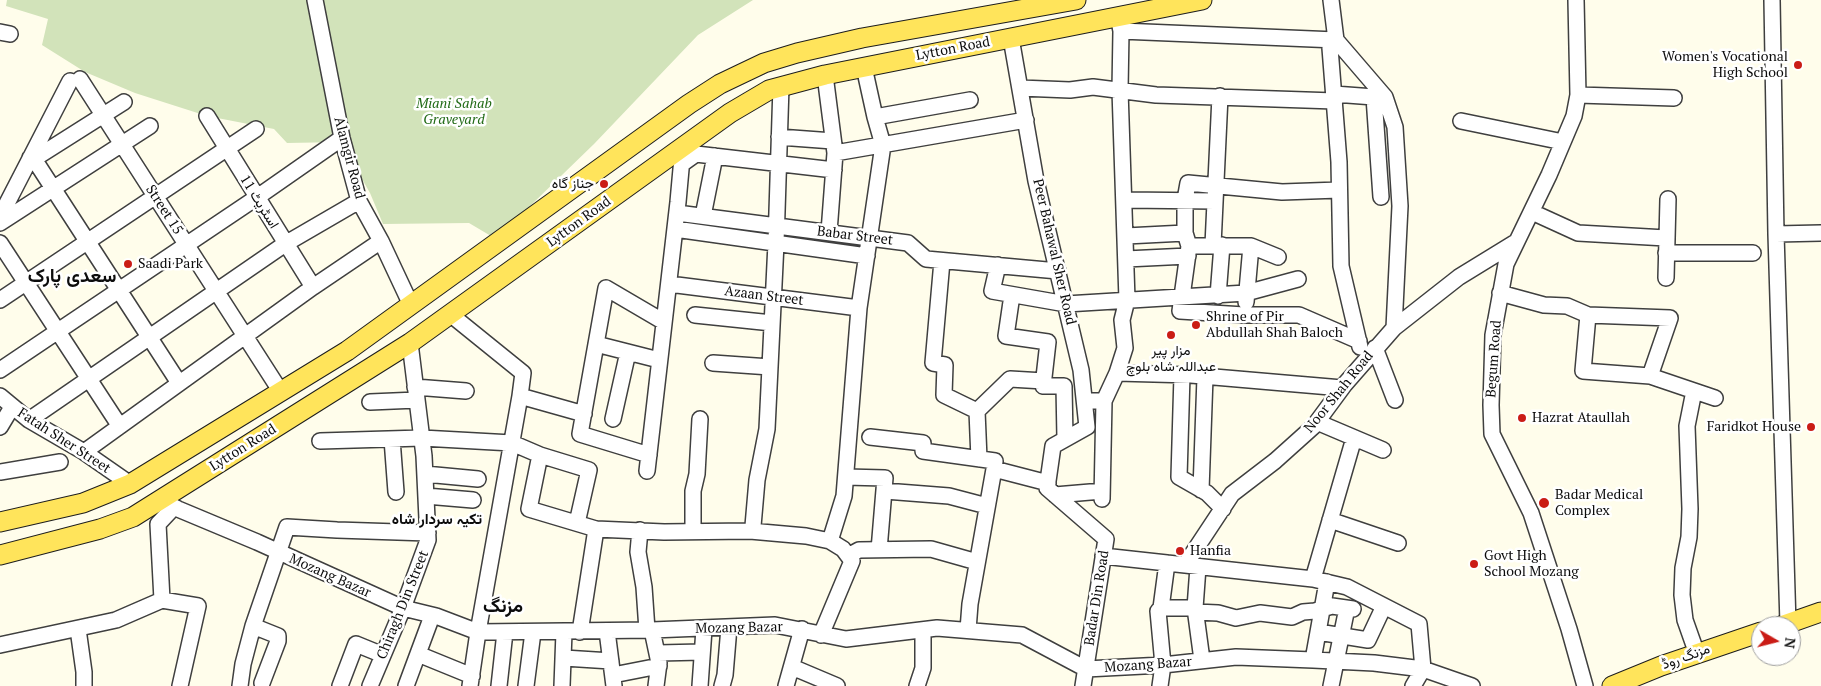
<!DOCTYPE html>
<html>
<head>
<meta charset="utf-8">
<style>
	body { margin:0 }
	#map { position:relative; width:1821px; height:686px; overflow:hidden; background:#fffdeb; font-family:"PT Serif",serif }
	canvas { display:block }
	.north { position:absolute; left:1751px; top:616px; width:50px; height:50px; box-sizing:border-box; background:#fff; border:1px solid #9e9e9e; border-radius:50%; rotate:98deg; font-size:14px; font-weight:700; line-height:20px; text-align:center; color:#0c0c0c }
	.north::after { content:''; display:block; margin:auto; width:18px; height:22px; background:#ca1c16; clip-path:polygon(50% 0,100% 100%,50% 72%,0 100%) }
</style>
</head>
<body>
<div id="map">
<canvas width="1821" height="686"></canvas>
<div class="north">N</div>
</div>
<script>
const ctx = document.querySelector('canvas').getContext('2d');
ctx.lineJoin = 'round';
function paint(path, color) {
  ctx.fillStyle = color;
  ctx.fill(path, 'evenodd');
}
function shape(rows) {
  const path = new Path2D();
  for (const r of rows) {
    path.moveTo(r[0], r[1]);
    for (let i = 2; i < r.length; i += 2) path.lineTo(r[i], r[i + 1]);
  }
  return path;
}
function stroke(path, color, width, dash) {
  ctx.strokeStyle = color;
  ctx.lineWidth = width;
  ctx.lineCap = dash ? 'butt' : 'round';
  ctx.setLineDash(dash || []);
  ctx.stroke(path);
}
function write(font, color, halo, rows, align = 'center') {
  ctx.font = font + ' "PT Serif",Vazirmatn,serif';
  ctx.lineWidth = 5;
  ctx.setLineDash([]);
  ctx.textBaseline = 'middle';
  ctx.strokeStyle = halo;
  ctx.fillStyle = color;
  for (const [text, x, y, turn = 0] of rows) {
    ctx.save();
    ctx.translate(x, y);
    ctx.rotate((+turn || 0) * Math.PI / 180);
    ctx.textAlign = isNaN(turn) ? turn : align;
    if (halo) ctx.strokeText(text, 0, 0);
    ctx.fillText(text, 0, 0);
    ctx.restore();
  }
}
paint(shape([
	[7,0,753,0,698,35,594,144,496,239,469,223,383,224,370,193,341,142,287,143,274,129,207,116,135,93,85,72,42,45,48,19,6,6]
]), '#d2e3ba');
const minor = shape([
	[315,0,342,138,359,201,381,241,411,305],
	[1331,0,1336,40,1385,97,1395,127,1400,206,1394,328],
	[1576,0,1578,95,1574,116,1549,175,1506,264,1493,335,1491,405,1492,434,1531,513,1569,629,1585,686],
	[1772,0,1776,234,1788,624],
	[1121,31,1336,40],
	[0,32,10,34],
	[1011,38,1036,181,1081,370,1087,427,1053,446,1047,488,1106,539,1083,686],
	[1336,40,1330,48,1339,162,1341,266,1360,347],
	[864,67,875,117],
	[825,75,835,153,829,232],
	[80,79,281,392],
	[1020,88,1070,90,1093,87,1156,95,1335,101],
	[1334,94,1374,97,1381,197],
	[1578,95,1674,98],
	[207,116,313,287],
	[1461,121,1563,142],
	[779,137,833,141],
	[835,153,1026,120],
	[30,158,34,159,124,102],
	[34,159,179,383],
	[682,164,696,154,834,170],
	[1339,190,1282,192,1188,183,1185,200,1185,233,1189,246,1180,311,1244,315,1299,315,1359,341],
	[1125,200,1215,201],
	[1532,212,1578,233,1666,238],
	[677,213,908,243,926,259,1058,271],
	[703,216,715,156],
	[0,217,70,81],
	[0,223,150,126],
	[675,229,867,256],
	[1776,234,1821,233],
	[1126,236,1185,233],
	[0,243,119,425],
	[1213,245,1220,96],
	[1189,246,1251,246,1278,257],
	[1666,253,1753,253],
	[1126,259,1188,256],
	[942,261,933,363,945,365,944,395,977,411,979,459],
	[998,265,992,291,1066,304,1246,293,1298,279],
	[1666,278,1668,199],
	[669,284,859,308],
	[1500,293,1544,305,1567,306,1588,315,1670,318,1650,376],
	[1012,295,1006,336,1048,342,1043,386,1064,386,1065,439],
	[1218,296,1222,245],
	[0,300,256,129],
	[1246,302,1251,246],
	[450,314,523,373,520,396,584,414],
	[695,315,772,323],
	[1588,315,1583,371,1650,376,1715,398],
	[596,344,659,360],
	[1375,348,1395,400],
	[713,363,770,367],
	[0,370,256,198,342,138],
	[1117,373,1125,348,1122,320,1127,300,1120,90,1121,31,1118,16],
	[1182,375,1179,477,1207,493,1223,509],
	[415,387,466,391],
	[1694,391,1687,426,1690,509,1689,537,1683,568,1682,595,1685,620,1697,654],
	[0,396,29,420,84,452,130,484],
	[1085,401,1104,401,1117,373,1191,375,1342,388],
	[370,402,417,400],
	[977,411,1010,379,1044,381],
	[613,419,628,352],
	[29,420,285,244,359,201],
	[1317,422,1383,450],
	[0,427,12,407],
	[870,437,923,443,923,451,995,461,994,469,1048,483],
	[392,439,396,492],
	[320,441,422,438,512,443,540,455],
	[84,452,313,287,381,241],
	[649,455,580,434,606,288,664,322],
	[647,471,678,202,683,147],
	[0,472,60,462],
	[425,474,478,479],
	[846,477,885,478,879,550],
	[1201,490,1205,377],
	[885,491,949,496,987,506],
	[1055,495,1102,491],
	[426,496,473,500],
	[1102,499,1104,401],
	[161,500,178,509,257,542,403,608,436,616,478,632,652,630,775,625,846,639,937,628,1022,635,1086,669,1163,665,1236,657,1313,660,1374,663,1423,669,1472,686],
	[1330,520,1398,543],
	[577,523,589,470,540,455,529,509,596,529,664,532,750,531,806,536,830,541,843,549,852,561,821,635],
	[640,530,638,552,644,587,647,630],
	[693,531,693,491,697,474,700,419],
	[750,531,753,526,757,480,767,429,776,243,781,86],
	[830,541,844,496,859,308,883,145,875,117,970,100],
	[848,556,859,550,931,549,977,562],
	[1103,556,1313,579,1347,587,1419,624,1423,669],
	[1167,563,1161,608,1195,608],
	[1185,565,1232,494,1275,461,1314,426,1345,384,1394,328,1459,277,1516,242],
	[1198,567,1195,608,1202,660],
	[1313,579,1354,438],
	[162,600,158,524,174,507],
	[1196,612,1218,613,1236,618,1260,613,1292,617,1303,612,1315,611,1332,606,1353,609],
	[253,626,278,636,278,641,262,683],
	[78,629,84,672,84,686],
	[652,630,659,663,656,686],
	[968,630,970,604,994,469],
	[607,631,614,686],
	[580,632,596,529],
	[1318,632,1368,640,1384,606],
	[0,645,116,620,162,600,198,606,180,686],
	[658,653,702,652],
	[418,654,472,676],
	[564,658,611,661],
	[1313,660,1327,582],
	[792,667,837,686],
	[613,675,659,666],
	[240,686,243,664,253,626,287,527,337,530,428,533],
	[340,686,356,644,383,655],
	[370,686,403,608,428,540,424,456,410,343],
	[406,686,432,616],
	[470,686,478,632,520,396],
	[499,686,505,632],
	[526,686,533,632],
	[562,686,564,632],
	[700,686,704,629],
	[722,686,725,675,729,627],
	[786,686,802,629],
	[917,686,923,668,923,630],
	[1160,686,1163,665,1158,611,1161,608],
	[1331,686,1347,608],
	[1413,686,1423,669]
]);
const major = shape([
	[0,522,83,503,130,484,347,351,689,104,720,84,743,73,764,63,797,53,862,38,1076,0],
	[0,555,100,529,133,517,410,343,730,113,769,90,825,75,1202,0],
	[1781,626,1821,612],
	[1612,686,1661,666,1761,632]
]);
stroke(minor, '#3f3f3f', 18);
stroke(major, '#1d1d1d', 21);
stroke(minor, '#fff', 15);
stroke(major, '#ffe45b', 19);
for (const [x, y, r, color] of [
	[1798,65,5,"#ca1c16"],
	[604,184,5,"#ca1c16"],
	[128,264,5,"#ca1c16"],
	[1196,325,5,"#ca1c16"],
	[1171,335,5,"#ca1c16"],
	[1522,418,5,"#ca1c16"],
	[1811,427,5,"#ca1c16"],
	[1544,503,6,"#ca1c16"],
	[1180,551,5,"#ca1c16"],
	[1474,564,5,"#ca1c16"]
]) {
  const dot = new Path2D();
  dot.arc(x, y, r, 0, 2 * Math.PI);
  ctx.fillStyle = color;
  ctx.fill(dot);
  stroke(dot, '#fff', 2);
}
write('14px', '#0c0c0c', '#fff', [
	["Lytton Road",953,49,-11],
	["Alamgir Road",349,158,75],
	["اسٹریٹ 11",259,202,58],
	["Street 15",164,210,57],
	["Lytton Road",579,222,-36],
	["Babar Street",855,236,7],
	["Peer Bahawal Sher Road",1054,252,77],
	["Azaan Street",764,296,7],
	["Begum Road",1494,359,-86],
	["Noor Shah Road",1339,392,-51],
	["Fatah Sher Street",64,441,33],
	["Lytton Road",243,448,-32],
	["Mozang Bazar",330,576,24],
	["Badar Din Road",1097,598,-81],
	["Chiragh Din Street",403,605,-68],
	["Mozang Bazar",739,628,-1],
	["مزنگ روڈ",1686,657,-20],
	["Mozang Bazar",1148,665,-4]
]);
write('14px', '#0c0c0c', '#fff', [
	["Women's Vocational",1788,57,"right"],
	["High School",1788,73,"right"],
	["جناز گاہ",594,184,"right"],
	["Saadi Park",138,264],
	["Shrine of Pir",1206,317],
	["Abdullah Shah Baloch",1206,333],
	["مزار پیر",1171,351,"center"],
	["عبداللہ شاہ بلوچ",1171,367,"center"],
	["Hazrat Ataullah",1532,418],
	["Faridkot House",1801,427,"right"],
	["Badar Medical",1555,495],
	["Complex",1555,511],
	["Hanfia",1190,551],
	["Govt High",1484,556],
	["School Mozang",1484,572]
], 'left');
write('italic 14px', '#216a16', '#fff', [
	["Miani Sahab",454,104],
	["Graveyard",454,120]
]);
write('bold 15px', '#0c0c0c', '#fff', [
	["تکیہ سردار شاہ",437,520]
]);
write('bold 19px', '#0c0c0c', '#fff', [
	["سعدی پارک",72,277],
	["مزنگ",503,607]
]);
</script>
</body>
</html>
